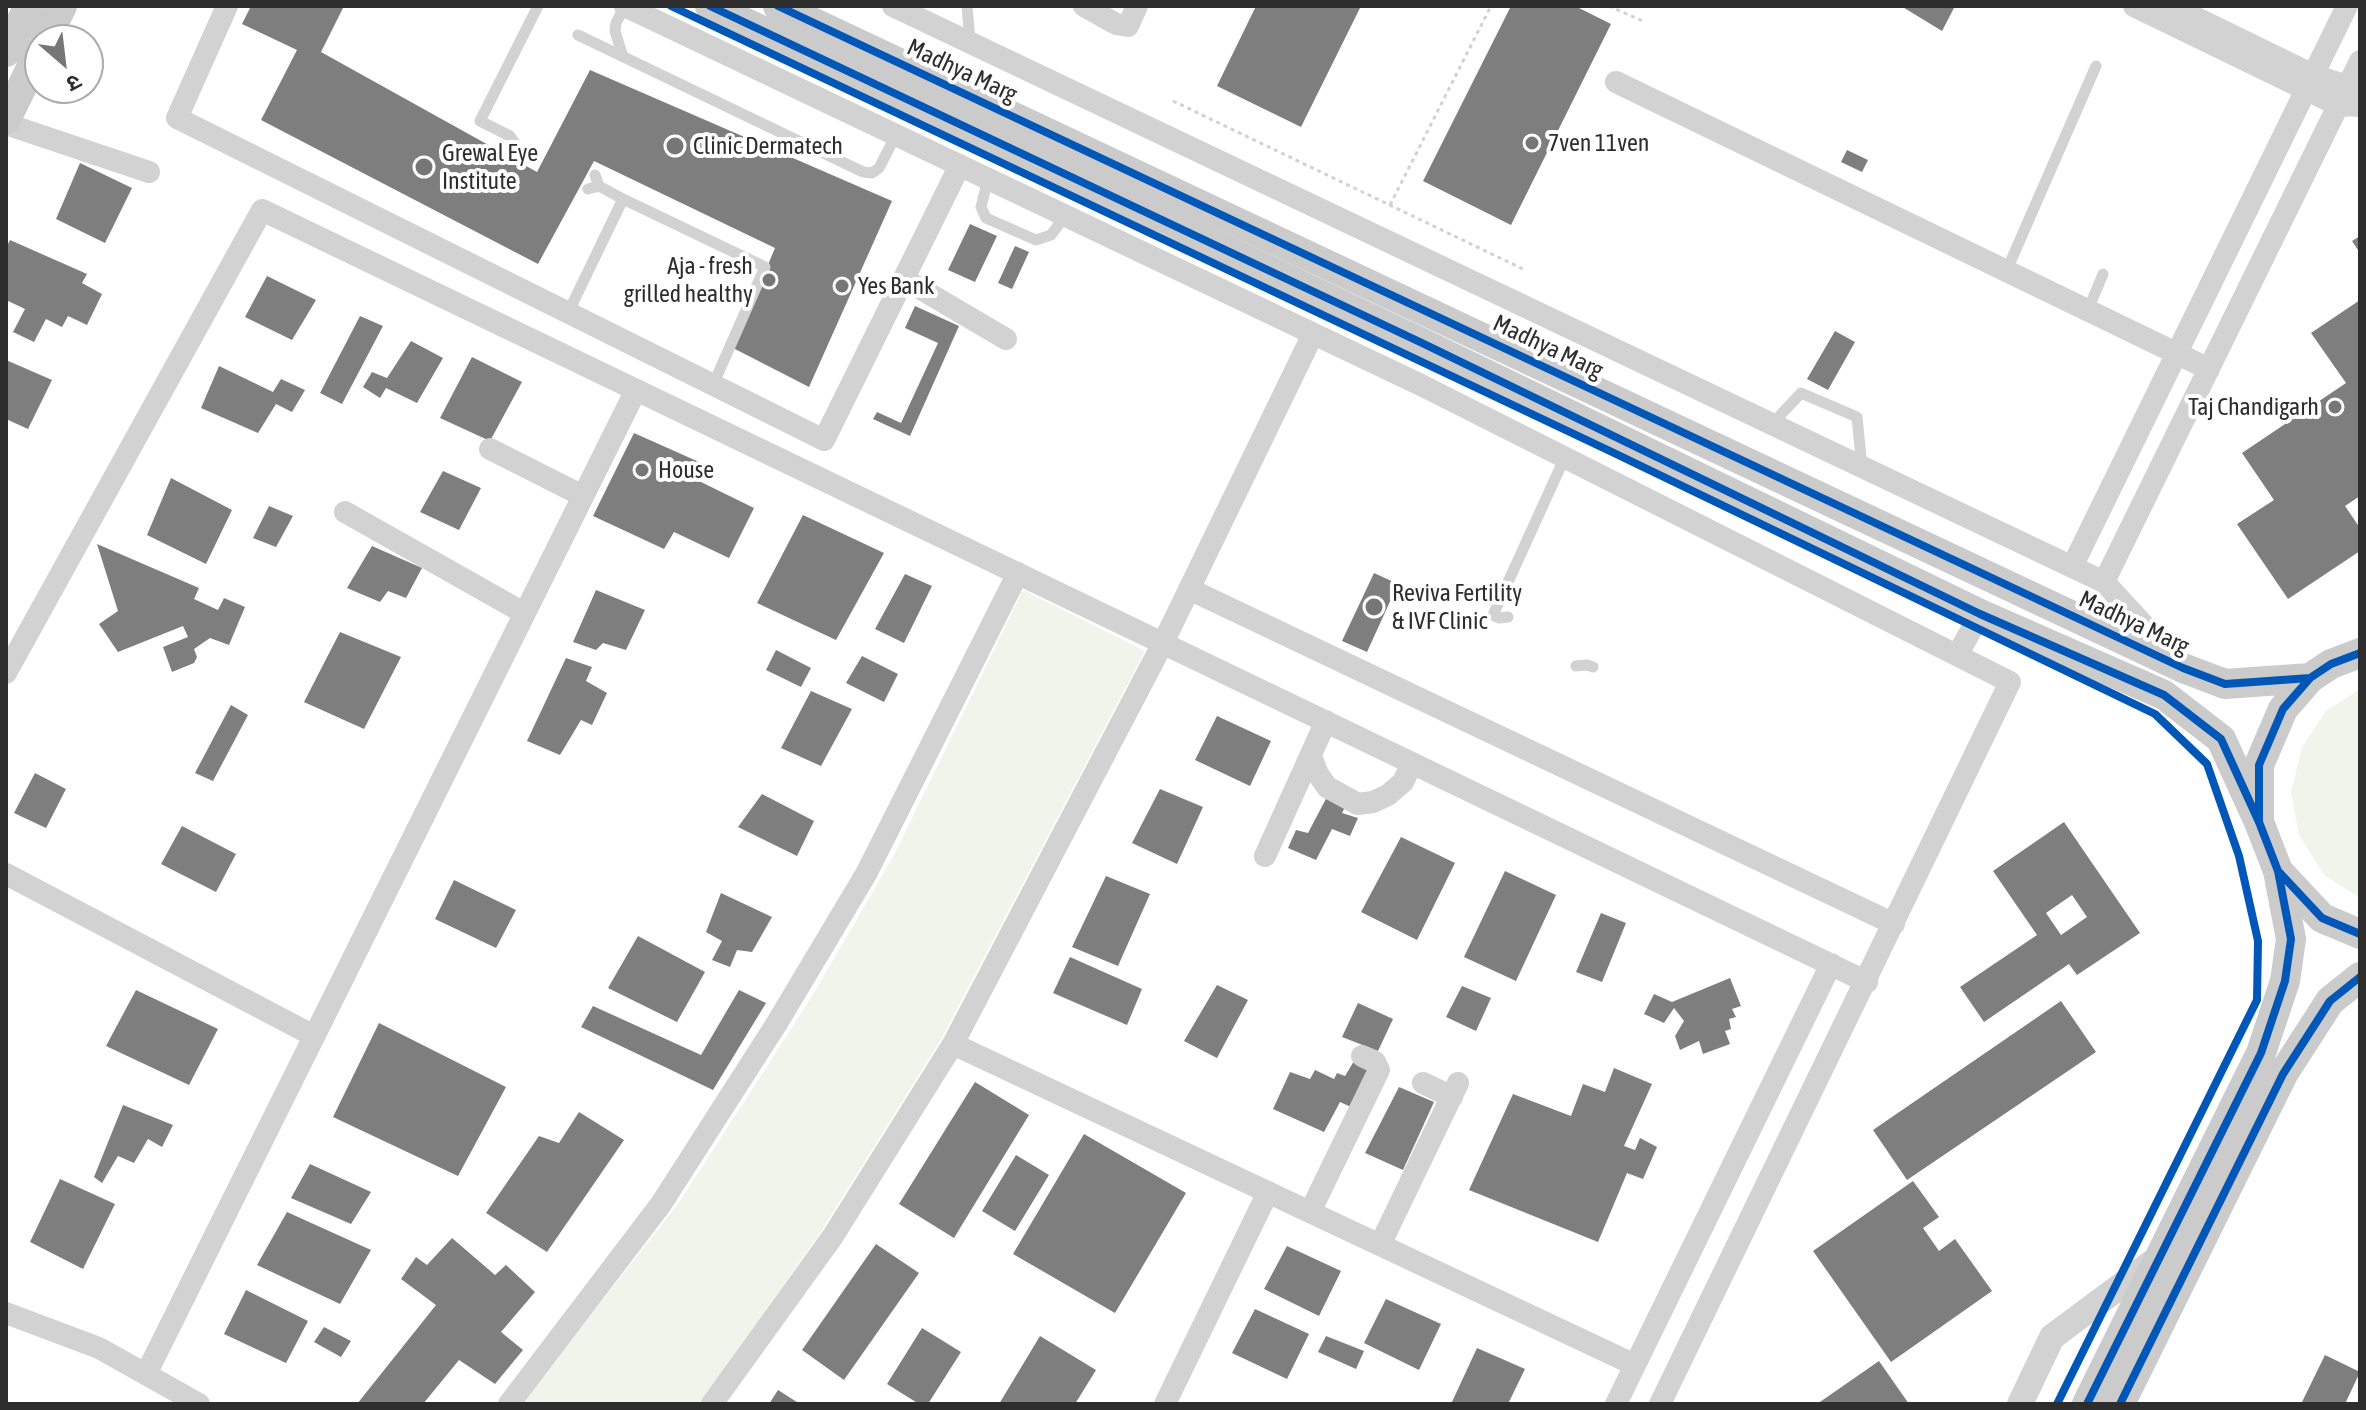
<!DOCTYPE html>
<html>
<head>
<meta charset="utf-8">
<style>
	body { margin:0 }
	#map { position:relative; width:2366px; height:1410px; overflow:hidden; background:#fff; font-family:"Asap Condensed","Noto Sans Devanagari",sans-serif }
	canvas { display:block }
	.frame { position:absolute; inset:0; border:8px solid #2d2d2d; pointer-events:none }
	.north { position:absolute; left:24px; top:24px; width:80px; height:80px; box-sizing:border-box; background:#fff; border:2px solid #ababab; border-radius:50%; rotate:152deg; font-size:22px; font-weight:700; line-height:32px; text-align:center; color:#2d2d2d }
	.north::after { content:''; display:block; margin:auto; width:28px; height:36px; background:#767676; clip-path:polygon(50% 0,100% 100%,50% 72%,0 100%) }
</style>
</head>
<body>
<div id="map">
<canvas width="2366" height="1410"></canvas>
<div class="frame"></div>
<div class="north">उ</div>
</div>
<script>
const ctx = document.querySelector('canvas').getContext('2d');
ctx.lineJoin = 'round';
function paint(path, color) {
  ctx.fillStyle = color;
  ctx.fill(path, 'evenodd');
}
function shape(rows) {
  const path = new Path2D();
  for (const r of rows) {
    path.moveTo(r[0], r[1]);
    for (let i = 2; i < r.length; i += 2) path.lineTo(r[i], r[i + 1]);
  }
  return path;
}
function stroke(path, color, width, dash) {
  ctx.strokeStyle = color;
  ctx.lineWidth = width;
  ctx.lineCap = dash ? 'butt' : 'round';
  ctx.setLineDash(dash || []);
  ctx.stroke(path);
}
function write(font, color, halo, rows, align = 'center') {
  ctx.font = font + ' "Asap Condensed",sans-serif';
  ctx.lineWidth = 8;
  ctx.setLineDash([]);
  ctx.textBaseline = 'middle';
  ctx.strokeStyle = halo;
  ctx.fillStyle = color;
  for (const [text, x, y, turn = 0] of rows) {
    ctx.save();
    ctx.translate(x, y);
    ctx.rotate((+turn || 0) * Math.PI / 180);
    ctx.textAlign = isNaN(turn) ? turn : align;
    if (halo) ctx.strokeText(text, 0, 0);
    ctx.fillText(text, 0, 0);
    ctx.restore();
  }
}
paint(shape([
	[1023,590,1145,651,940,1041,820,1233,699,1404,521,1404,678,1204,811,998,893,857],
	[2360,689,2360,898,2324,875,2299,835,2291,793,2302,747,2326,711]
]), '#f1f4eb');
paint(shape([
	[251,6,344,6,321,52,537,172,590,70,892,201,809,387,733,348,775,248,594,161,538,264,261,120,297,50,242,24],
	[1256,6,1361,6,1301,127,1217,86],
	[1511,6,1575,6,1611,24,1511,225,1423,181],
	[1901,6,1955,6,1942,31],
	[1847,150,1868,160,1862,172,1841,162],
	[80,163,132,188,105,243,56,219],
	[970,224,997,236,975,282,948,270],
	[2360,236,2360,253,2352,241],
	[10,240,87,274,82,283,102,294,87,325,68,316,62,327,46,319,34,342,13,332,25,309,6,300,6,248],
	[1015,246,1029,252,1012,289,998,283],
	[267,276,316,300,292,340,245,317],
	[2360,300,2360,496,2345,506,2360,528,2360,551,2288,599,2237,524,2274,500,2242,453,2346,383,2311,333],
	[915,306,959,326,910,436,873,419,877,412,901,423,938,343,905,328],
	[360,316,383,326,342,404,320,393],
	[1835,331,1855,342,1828,390,1807,379],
	[411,341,443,358,417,403,386,388,380,398,363,387,372,372,387,378],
	[472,357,522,382,490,441,440,418],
	[6,360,52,380,28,429,6,419],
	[219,366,273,392,281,379,305,390,292,412,276,404,258,433,201,408],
	[634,433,708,466,701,482,754,508,729,558,674,532,664,549,593,516],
	[443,471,481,488,459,530,420,512],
	[171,478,232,510,206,564,147,535],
	[269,506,293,516,276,547,253,538],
	[803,515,884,553,836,640,757,603],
	[97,544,199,588,194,599,218,610,224,598,245,607,229,645,210,638,194,649,197,657,194,663,172,672,163,647,188,637,183,626,118,652,99,624,118,611],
	[372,546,422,568,406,598,388,591,380,602,347,588],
	[1374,573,1398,584,1367,652,1342,641],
	[905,574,932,586,904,643,875,629],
	[596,590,645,610,626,650,603,643,596,650,573,642],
	[340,632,401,657,364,729,304,702],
	[776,650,811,668,801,687,766,670],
	[862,656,898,674,884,702,846,683],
	[566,658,592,667,586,681,607,693,592,725,581,720,560,755,527,741],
	[811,691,852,709,821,766,781,748],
	[231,705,248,715,213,781,195,773],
	[1217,716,1271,741,1250,786,1195,760],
	[35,773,66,789,46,828,14,813],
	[1160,789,1203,807,1177,864,1132,843],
	[1329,793,1348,801,1342,813,1358,818,1350,836,1332,829,1316,860,1288,848,1296,830,1308,833],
	[762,794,814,821,797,856,738,827],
	[2064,822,2140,933,2077,975,2069,964,1984,1022,1960,987,2037,935,1993,871],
	[2072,895,2087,917,2061,935,2046,913],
	[182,826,236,854,216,892,161,864],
	[1401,837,1455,863,1417,940,1361,912],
	[1505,871,1556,895,1516,981,1464,957],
	[1106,876,1150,894,1118,966,1072,947],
	[454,880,516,910,496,948,435,919],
	[721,893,772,917,752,952,737,950,730,967,712,960,722,941,706,932],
	[1601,913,1626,923,1602,982,1576,972],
	[638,936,705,972,677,1022,608,988],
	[1070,957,1142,989,1127,1025,1053,993],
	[1730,978,1741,1006,1732,1009,1736,1017,1729,1019,1731,1029,1725,1031,1730,1044,1703,1054,1699,1041,1680,1050,1675,1036,1684,1021,1674,1008,1664,1023,1644,1014,1654,994,1672,1002],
	[1217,985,1248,1000,1217,1058,1184,1041],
	[1462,986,1491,998,1476,1031,1446,1017],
	[136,990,218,1029,189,1085,106,1046],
	[739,990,766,1003,713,1090,581,1027,593,1006,701,1055],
	[2061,1001,2096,1052,1907,1180,1873,1130],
	[1358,1003,1393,1019,1378,1051,1342,1037],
	[379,1023,506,1087,458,1176,333,1117],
	[1354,1061,1369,1068,1351,1107,1340,1102,1324,1132,1273,1109,1290,1072,1310,1079,1315,1070,1334,1079,1337,1073,1345,1076],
	[1614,1068,1652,1084,1624,1146,1635,1150,1640,1138,1657,1147,1643,1179,1627,1173,1598,1242,1469,1190,1513,1094,1571,1116,1583,1084,1605,1092],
	[975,1082,1029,1115,954,1238,899,1204],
	[1399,1087,1434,1102,1403,1170,1365,1153],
	[123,1105,173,1125,162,1147,148,1139,134,1163,118,1156,102,1183,94,1177],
	[579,1112,624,1140,547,1252,486,1213,539,1136,559,1143],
	[1084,1134,1186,1193,1115,1313,1013,1254],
	[1016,1155,1049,1175,1015,1231,982,1211],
	[310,1164,371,1192,351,1224,291,1198],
	[60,1179,115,1204,83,1269,30,1242],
	[1913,1181,1939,1217,1923,1228,1939,1251,1955,1239,1992,1291,1891,1362,1813,1251],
	[287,1212,371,1250,340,1304,257,1265],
	[452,1238,495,1275,506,1265,535,1292,501,1332,523,1350,495,1384,459,1360,423,1404,357,1404,436,1305,401,1279,416,1257,427,1265],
	[876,1244,919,1273,844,1380,802,1350],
	[1287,1246,1341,1271,1319,1316,1264,1289],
	[246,1290,308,1321,286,1363,224,1334],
	[1386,1299,1441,1324,1419,1370,1364,1343],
	[1255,1309,1309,1334,1287,1379,1232,1353],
	[324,1327,351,1341,341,1357,314,1342],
	[922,1328,961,1352,928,1404,919,1404,887,1384],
	[1040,1336,1096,1370,1075,1404,999,1404],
	[1326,1336,1364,1351,1356,1369,1318,1352],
	[1477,1348,1525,1369,1508,1404,1451,1404],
	[2325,1355,2360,1372,2345,1404,2301,1404],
	[1879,1361,1909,1404,1817,1404],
	[778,1390,800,1404,769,1404]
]), '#7e7e7e');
stroke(shape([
	[1609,6,1645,22],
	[1173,101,1523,269],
	[1390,205,1491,6]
]), '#d2d2d2', 3, [4, 4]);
stroke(shape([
	[967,6,970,41],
	[578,35,863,172,872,173,879,168,896,135],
	[623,57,615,31,616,23,625,6],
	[516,145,510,136,480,121,538,6],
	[595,175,599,186],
	[988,179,981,207,986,218,1036,240,1051,235,1065,216],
	[588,189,599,186,623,199],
	[2006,272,2096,66],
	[2088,310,2103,274],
	[568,313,623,199,765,267,713,385],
	[1772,424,1801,393,1857,417,1862,467],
	[1508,617,1499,618,1493,615,1565,457],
	[1576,666,1587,665,1593,667]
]), '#d2d2d2', 11);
stroke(shape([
	[227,6,177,118,824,440,960,165],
	[625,6,1421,385,2010,682,1660,1404],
	[893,6,2104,582,2176,660],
	[1084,6,1116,24,1128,26,1137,6],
	[2134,6,2338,105,2360,106],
	[2172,6,2313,75,2347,86,2359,94],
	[1616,82,2209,369],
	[6,124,149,172],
	[904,279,1006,339],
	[490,449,583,496],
	[345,512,524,613],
	[2072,567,2347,6],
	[2104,582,2360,61],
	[1189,589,1894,924],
	[1958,654,1980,614],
	[6,673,262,210,1867,982],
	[1311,756,1318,774,1327,787,1358,804,1373,802,1388,795,1403,782,1412,763],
	[1265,856,1326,721],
	[6,874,314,1036],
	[953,1044,1635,1365],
	[1423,1083,1452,1097],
	[1310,1212,1379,1070,1375,1062,1362,1056],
	[1380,1245,1458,1083],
	[6,1313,99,1348,199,1404],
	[146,1374,636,390],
	[509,1404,661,1204,777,1023,866,874,1018,573],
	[712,1404,833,1236,953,1044,1163,643,1313,334],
	[1165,1404,1268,1192],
	[1616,1404,1831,964]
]), '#d2d2d2', 22);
stroke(shape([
	[2020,1404,2052,1337,2161,1256]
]), '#d2d2d2', 26);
stroke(shape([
	[710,6,1422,343,1980,614,2164,695,2221,739,2259,822],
	[778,6,2183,668,2225,684,2310,678],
	[45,40,62,6],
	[6,52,29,6],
	[6,119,40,50],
	[2360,653,2331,664,2310,678,2283,709,2259,765,2259,822,2278,871,2322,918,2360,934],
	[2087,1404,2261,1053,2285,981,2291,939,2278,871],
	[2120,1404,2283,1074,2330,1001,2360,977]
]), '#cbcbcb', 30);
stroke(shape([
	[671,6,1614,453,2155,714,2207,764,2239,856,2258,941,2257,1000,2057,1404],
	[710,6,1422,343,1980,614,2164,695,2221,739,2259,822],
	[778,6,2183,668,2225,684,2310,678],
	[2360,653,2331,664,2310,678,2283,709,2259,765,2259,822,2278,871,2322,918,2360,934],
	[2087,1404,2261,1053,2285,981,2291,939,2278,871],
	[2120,1404,2283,1074,2330,1001,2360,977]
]), '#0057b8', 8);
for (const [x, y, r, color] of [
	[1532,143,8,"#767676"],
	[675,146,10,"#767676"],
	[424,167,10,"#767676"],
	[769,280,8,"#767676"],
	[842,286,8,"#767676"],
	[2335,407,8,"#767676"],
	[642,470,8,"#767676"],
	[1374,607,10,"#767676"]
]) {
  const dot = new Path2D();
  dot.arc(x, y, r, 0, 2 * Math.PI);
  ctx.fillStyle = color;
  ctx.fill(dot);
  stroke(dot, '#fff', 3);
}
write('24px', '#2d2d2d', '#fff', [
	["Madhya Marg",962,71,25],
	["Madhya Marg",1548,347,25],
	["Madhya Marg",2134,623,25]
]);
write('24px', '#2d2d2d', '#fff', [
	["7ven 11ven",1548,143],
	["Clinic Dermatech",693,146],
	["Grewal Eye",442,153],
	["Institute",442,181],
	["Aja - fresh",753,266,"right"],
	["grilled healthy",753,294,"right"],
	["Yes Bank",858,286],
	["Taj Chandigarh",2319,407,"right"],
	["House",658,470],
	["Reviva Fertility",1392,593],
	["& IVF Clinic",1392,621]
], 'left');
</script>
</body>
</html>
